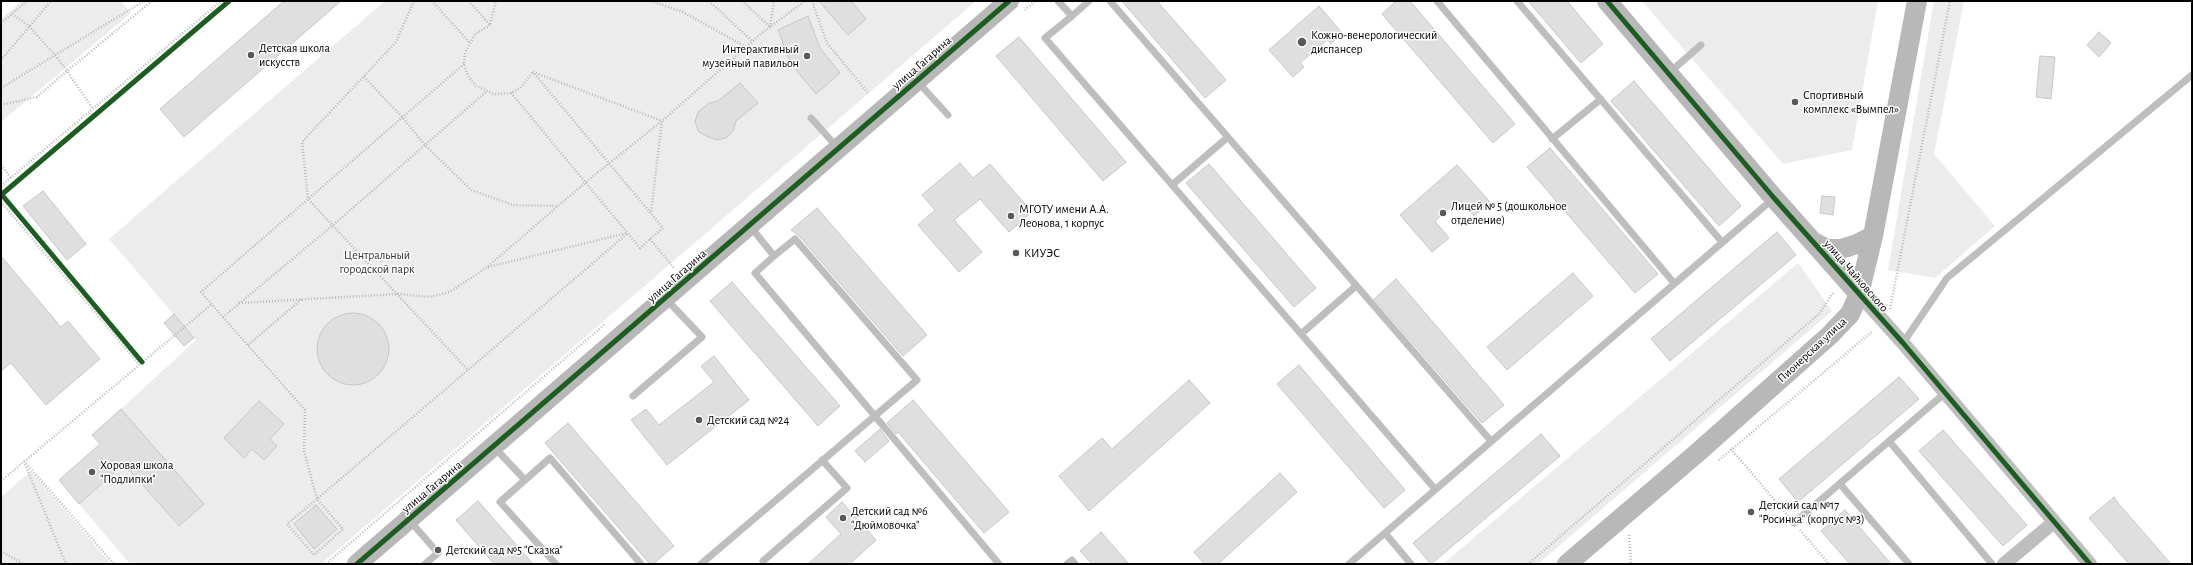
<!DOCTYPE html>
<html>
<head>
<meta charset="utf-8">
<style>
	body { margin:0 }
	#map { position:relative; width:2193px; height:565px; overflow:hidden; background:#fff; font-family:"Alegreya Sans",sans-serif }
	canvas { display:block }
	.frame { position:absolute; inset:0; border:2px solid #000; pointer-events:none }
</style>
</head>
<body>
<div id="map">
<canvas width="2193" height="565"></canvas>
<div class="frame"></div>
</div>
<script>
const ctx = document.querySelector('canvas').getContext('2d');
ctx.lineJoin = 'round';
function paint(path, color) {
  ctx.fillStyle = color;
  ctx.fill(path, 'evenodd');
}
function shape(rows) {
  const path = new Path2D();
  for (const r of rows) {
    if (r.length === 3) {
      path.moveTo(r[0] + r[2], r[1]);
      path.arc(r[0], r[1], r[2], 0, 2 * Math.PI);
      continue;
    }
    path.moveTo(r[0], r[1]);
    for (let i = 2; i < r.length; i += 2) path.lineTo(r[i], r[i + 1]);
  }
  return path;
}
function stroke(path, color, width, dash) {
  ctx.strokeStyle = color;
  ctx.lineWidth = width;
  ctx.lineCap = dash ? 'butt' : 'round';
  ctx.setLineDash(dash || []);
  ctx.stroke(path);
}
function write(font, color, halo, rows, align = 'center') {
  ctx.font = font + ' "Alegreya Sans",sans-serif';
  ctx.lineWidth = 3;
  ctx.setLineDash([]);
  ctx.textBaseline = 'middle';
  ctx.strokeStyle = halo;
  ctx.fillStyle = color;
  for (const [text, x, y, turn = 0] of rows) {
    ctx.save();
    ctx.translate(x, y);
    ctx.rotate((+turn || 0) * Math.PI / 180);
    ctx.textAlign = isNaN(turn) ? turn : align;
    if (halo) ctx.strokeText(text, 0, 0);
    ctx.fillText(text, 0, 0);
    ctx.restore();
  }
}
paint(shape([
	[22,1,121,1,131,13,1,122,1,19],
	[385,1,976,1,321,564,130,564,79,504,125,464,178,526,203,504,121,409,196,340,109,239],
	[1642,1,1878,1,1852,150,1783,164],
	[1934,1,1964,1,1934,154,1995,226,1935,278,1888,270],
	[1798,263,1832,311,1545,558,1538,564,1443,564],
	[31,471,111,564,1,564,1,497]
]), '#ececec');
const building = shape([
	[284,1,341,1,184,137,160,109,284,1],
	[819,1,851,1,866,19,848,35,819,1],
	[1122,1,1157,1,1226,80,1205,98,1122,1],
	[1396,1,1410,1,1515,124,1493,143,1382,14,1396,1],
	[1528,1,1567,1,1603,44,1581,63,1528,1],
	[1319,6,1342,33,1331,44,1327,40,1300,63,1304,67,1293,77,1269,50,1319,6],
	[808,16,820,48,840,73,816,94,791,64,778,30,808,16],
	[2099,32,2111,43,2099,57,2087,45,2099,32],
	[1019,37,1126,162,1103,181,996,56,1019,37],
	[2040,56,2055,57,2051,99,2036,97,2040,56],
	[1634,81,1741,206,1719,226,1611,101,1634,81],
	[740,83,758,103,736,121,733,131,726,138,717,140,706,136,698,131,695,121,698,112,709,103,718,101,740,83],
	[1550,148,1658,274,1635,293,1527,167,1550,148],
	[960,163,973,178,990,164,1032,212,1009,232,980,199,954,220,982,252,959,272,918,225,935,210,922,195,960,163],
	[1209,164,1316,288,1294,307,1186,183,1209,164],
	[1457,165,1490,202,1474,216,1459,200,1435,221,1449,238,1432,252,1400,215,1457,165],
	[43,191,86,244,67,260,23,206,43,191],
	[1822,196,1835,197,1833,215,1820,213,1822,196],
	[817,208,927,335,903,356,799,236,791,230,817,208],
	[1777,232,1796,255,1670,361,1651,339,1777,232],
	[1,256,61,327,68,321,100,359,46,405,11,363,1,371,1,256],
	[1573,273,1593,296,1507,370,1487,347,1573,273],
	[1396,279,1504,405,1482,423,1374,299,1396,279],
	[732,282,840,406,818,426,710,301,732,282],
	[353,349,36],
	[174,314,194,338,184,346,164,323,174,314],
	[714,356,749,400,667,465,631,420,646,409,659,425,714,382,701,366,714,356],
	[1299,365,1405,490,1384,508,1277,384,1299,365],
	[1899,377,1919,399,1798,502,1779,479,1899,377],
	[1189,380,1210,403,1089,511,1059,476,1102,438,1112,449,1189,380],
	[913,400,1009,512,984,533,898,432,896,434,887,423,913,400],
	[259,401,284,424,270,439,277,446,264,460,252,449,244,458,224,438,259,401],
	[121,409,204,504,179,526,124,464,79,504,59,480,100,444,92,435,121,409],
	[568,423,674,546,653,564,650,564,545,443,568,423],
	[880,429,889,441,865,462,855,451,880,429],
	[1943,430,2027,525,2003,546,1919,451,1943,430],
	[1541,434,1560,456,1431,564,1413,543,1541,434],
	[1280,473,1297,492,1218,564,1204,564,1194,552,1280,473],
	[2114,497,2118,503,2171,564,2129,564,2089,518,2114,497],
	[478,501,533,564,494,564,456,520,478,501],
	[842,502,876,540,850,564,808,564,841,534,826,517,842,502],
	[316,505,337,529,314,549,294,524,316,505],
	[1845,510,1891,564,1850,564,1821,531,1845,510],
	[1101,532,1129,564,1092,564,1080,551,1101,532]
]);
paint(building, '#dfdfdf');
stroke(building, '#c7c7c7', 1);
stroke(shape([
	[414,1,396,42,302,142,308,199,468,370],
	[432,1,469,42],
	[469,1,490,25],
	[651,1,683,12,746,47],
	[709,1,752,41],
	[742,1,770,27],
	[812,1,827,43,868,93],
	[1025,10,1035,1],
	[12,14,29,26,55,55,67,71,152,1],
	[1,23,27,1],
	[490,24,496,1],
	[490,25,475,34,465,53,464,64,468,76,476,86,494,94,511,93,520,88,533,72],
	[770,27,774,1],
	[1,60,51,1],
	[464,64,201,292,223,317,332,226,486,92],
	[533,72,662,121,651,213],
	[364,77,403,118,425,145,471,190,513,205,557,206],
	[1,88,144,1],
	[511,93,640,248,663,228,533,72],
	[1,105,37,97,67,71,93,109],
	[1,165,11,178],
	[1,186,221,1],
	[1,202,139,364],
	[650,239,674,268],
	[488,267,627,233],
	[239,303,398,294,430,297,450,292,486,268,586,182,662,121,762,33,805,1],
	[1890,309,1950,1],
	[223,317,305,410,304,451,317,499,343,529,314,555,287,524,317,499,468,370,628,233],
	[248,345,302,299],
	[1731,449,1788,516],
	[1719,460,1873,331],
	[24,461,114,564],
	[25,464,66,564],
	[1,481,212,304],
	[1800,530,1829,564],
	[1629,535,1631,564],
	[1,551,23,564],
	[326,564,605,324],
	[1528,564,1819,314,1833,293]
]), '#b9b9b9', 2.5, [1, 2]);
stroke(shape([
	[1058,1,1072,16,1045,38,1435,489],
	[1110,1,1491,441],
	[1437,1,1674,283],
	[1517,1,1722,242],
	[1072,16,1089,1],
	[1669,73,1701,45],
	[917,81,948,115],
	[811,118,837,147],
	[1552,139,1601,99],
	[1172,185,1228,137],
	[750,226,774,256,755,273,999,564],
	[1301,334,1356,286],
	[1903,343,1947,278,2192,75],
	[633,396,702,337,666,299],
	[1889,441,1992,564],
	[494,447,525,480],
	[1840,484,1909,564],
	[410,521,438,553,425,564],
	[1794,523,1945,393],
	[1385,533,1411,564],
	[763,561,847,488,822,460],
	[556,564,500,502,550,458,641,564],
	[701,564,917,380,795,239,774,256],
	[1067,564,1072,560,1075,564],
	[1349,564,1774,198]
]), '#bebebe', 7);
stroke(shape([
	[1859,294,1903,343,2090,564],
	[2004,564,2054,522]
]), '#bebebe', 14);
stroke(shape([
	[1607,1,1774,198,1859,294],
	[1812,241,1827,249,1841,249,1857,244,1873,236],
	[357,564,1009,1],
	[1567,564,1696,454,1830,335,1850,314,1859,294,1873,236,1917,1]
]), '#b8b8b8', 20);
stroke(shape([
	[1607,1,1774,198,1903,343,2090,564],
	[1,195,229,1],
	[2,195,142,362],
	[357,564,1009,1]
]), '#1b5e20', 5);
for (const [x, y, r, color] of [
	[1302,42,5,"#595959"],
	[251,55,4,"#595959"],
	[807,56,4,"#595959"],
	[1795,102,4,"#595959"],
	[1443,213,4,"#595959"],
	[1011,216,4,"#595959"],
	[1016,253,4,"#595959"],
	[699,420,4,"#595959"],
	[92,472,4,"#595959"],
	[1751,512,4,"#595959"],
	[843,518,4,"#595959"],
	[438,550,4,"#595959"]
]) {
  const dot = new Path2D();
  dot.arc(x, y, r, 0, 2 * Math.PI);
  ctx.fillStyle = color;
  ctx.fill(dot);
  stroke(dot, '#fff', 1.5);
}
write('12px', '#000', '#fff', [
	["Кожно-венерологический",1311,35],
	["диспансер",1311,49],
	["Детская школа",259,48],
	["искусств",259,62],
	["Интерактивный",799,49,"right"],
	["музейный павильон",799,63,"right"],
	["Спортивный",1803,95],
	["комплекс «Вымпел»",1803,109],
	["Лицей № 5 (дошкольное",1451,206],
	["отделение)",1451,220],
	["МГОТУ имени А.А.",1019,209],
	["Леонова, 1 корпус",1019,223],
	["КИУЭС",1024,253],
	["Детский сад №24",707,420],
	["Хоровая школа",100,465],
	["\"Подлипки\"",100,479],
	["Детский сад №17",1759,505],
	["\"Росинка\" (корпус №3)",1759,519],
	["Детский сад №6",851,511],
	["\"Дюймовочка\"",851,525],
	["Детский сад №5 \"Сказка\"",446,550]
], 'left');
write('12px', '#000', '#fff', [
	["улица Гагарина",922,63,-41],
	["улица Гагарина",677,276,-41],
	["улица Чайковского",1856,276,49],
	["Пионерская улица",1812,350,-43],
	["улица Гагарина",432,487,-40]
]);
write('12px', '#333', '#fff', [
	["Центральный",377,255],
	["городской парк",377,269]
]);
</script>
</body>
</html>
